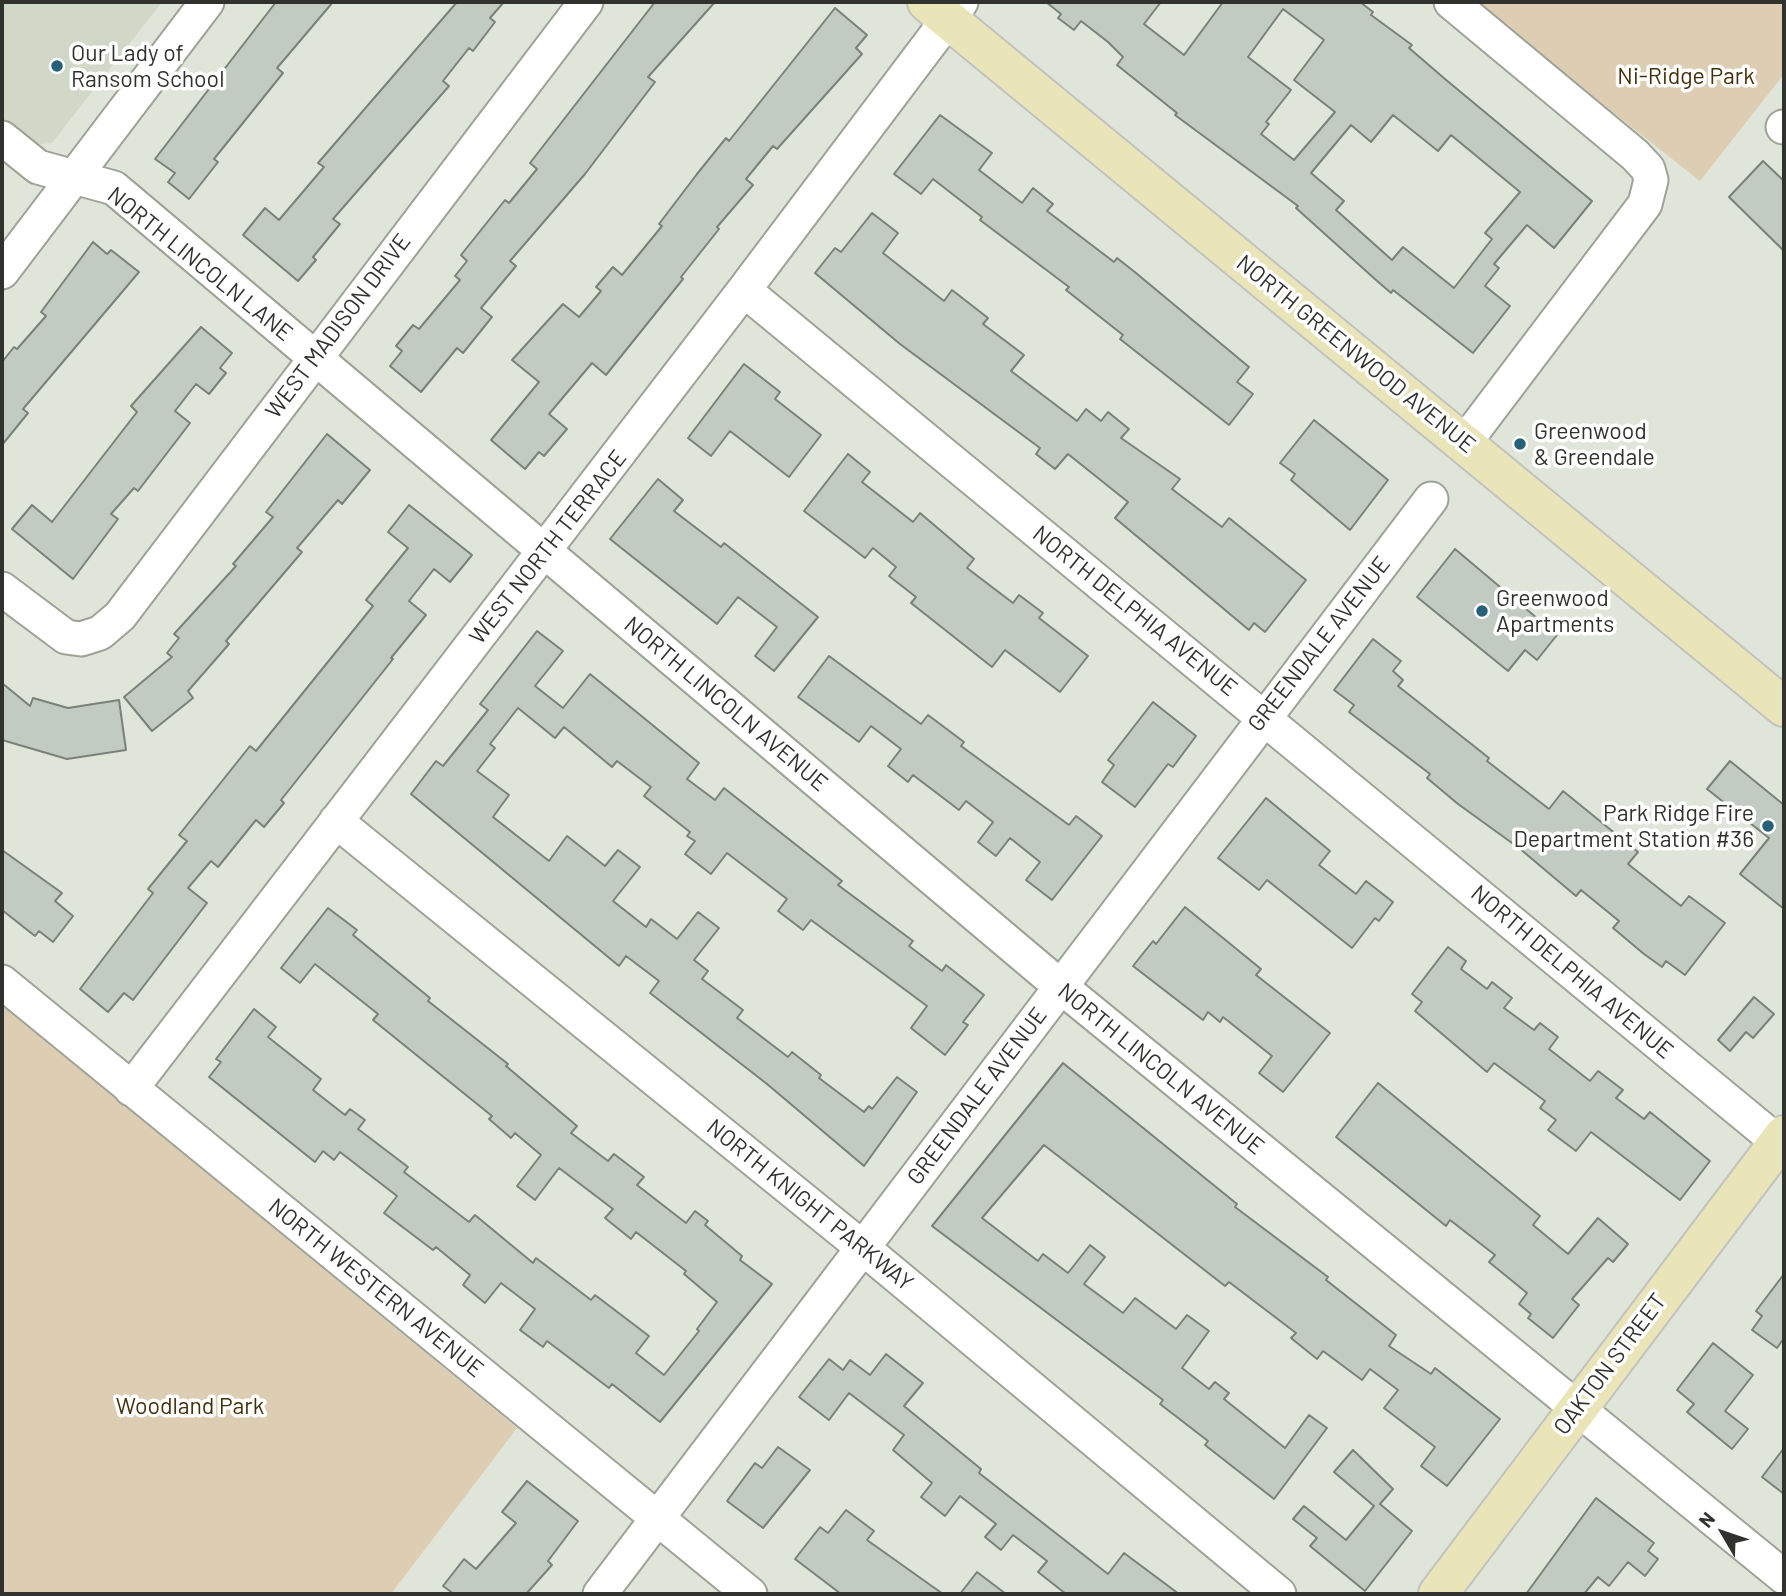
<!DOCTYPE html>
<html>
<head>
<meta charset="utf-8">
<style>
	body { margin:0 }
	#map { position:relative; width:1786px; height:1596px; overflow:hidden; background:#e0e5d9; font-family:Barlow,sans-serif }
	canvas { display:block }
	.frame { position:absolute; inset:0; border:4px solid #31322e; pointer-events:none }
	.north { position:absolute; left:1688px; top:1498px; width:70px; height:70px; -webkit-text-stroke:5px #fff; paint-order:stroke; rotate:309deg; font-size:19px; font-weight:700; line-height:28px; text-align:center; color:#31322e }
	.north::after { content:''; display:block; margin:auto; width:24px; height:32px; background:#31322e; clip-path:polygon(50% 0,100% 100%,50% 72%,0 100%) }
</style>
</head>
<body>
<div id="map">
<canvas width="1786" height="1596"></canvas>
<div class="frame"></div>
<div class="north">N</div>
</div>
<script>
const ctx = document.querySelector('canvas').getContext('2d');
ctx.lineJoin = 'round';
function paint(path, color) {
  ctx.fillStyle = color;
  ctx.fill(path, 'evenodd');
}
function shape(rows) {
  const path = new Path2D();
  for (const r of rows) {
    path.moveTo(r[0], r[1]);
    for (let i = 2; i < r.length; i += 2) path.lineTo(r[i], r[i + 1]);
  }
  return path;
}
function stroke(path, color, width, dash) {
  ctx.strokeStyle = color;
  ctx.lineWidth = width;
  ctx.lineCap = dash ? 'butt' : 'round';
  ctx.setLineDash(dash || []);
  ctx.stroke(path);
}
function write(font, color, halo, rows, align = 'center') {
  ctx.font = font + ' Barlow,sans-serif';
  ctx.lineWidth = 7;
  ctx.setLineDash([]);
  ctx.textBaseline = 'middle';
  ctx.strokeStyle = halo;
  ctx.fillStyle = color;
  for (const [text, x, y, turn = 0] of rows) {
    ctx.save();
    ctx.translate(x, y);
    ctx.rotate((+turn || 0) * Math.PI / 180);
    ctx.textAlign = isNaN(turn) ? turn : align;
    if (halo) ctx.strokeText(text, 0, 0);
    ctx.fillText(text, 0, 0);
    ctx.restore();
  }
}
paint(shape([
	[2,2,162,2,52,143,20,146,2,131]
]), '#d1d8c7');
paint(shape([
	[1473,2,1784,2,1784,74,1700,181],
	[2,1005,517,1428,391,1594,2,1594]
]), '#ddcdb2');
const building = shape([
	[276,2,333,2,277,68,283,73,214,159,218,162,189,199,168,182,175,173,155,159,276,2],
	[457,2,504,2,490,18,495,22,473,51,469,48,443,81,449,86,333,219,340,224,313,257,316,260,298,281,243,235,265,208,279,220,324,167,318,163,457,2],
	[655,2,715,2,648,77,655,82,585,174,510,261,516,266,481,308,492,317,463,353,457,348,421,392,390,366,402,351,396,346,413,325,419,329,460,280,455,276,467,261,461,255,505,200,509,203,537,169,530,163,655,2],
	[1046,2,1161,2,1144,24,1184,55,1223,2,1360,2,1373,12,1371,15,1412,45,1409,48,1445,79,1592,201,1554,248,1527,225,1494,264,1499,268,1485,286,1510,306,1473,353,1393,290,1391,293,1376,280,1296,208,1298,206,1175,115,1177,113,1117,65,1123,57,1108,42,1081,21,1074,30,1058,18,1061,14,1046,2],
	[1283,9,1324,40,1294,80,1335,112,1294,160,1261,134,1269,124,1266,122,1291,90,1248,57,1283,9],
	[1393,115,1438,151,1451,135,1520,192,1485,233,1492,239,1454,288,1403,247,1392,260,1336,210,1344,201,1311,173,1351,125,1371,142,1393,115],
	[835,8,867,35,856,48,862,54,777,149,773,146,746,179,753,185,717,227,719,229,681,277,683,279,606,375,592,363,549,414,567,429,544,456,539,452,525,469,491,440,539,382,512,360,563,304,579,317,601,291,596,287,613,267,622,275,662,226,659,224,697,174,726,138,729,141,835,8],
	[940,115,992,153,979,170,1022,203,1033,188,1053,204,1047,211,1114,262,1117,258,1136,273,1249,367,1237,382,1253,394,1229,425,1120,339,1123,335,1066,290,1069,287,980,220,982,217,933,179,921,194,894,174,940,115],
	[1763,161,1784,181,1784,251,1729,197,1763,161],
	[872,213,898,233,883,253,944,301,952,290,988,318,983,324,1024,355,1011,371,1077,421,1086,409,1101,421,1108,412,1129,429,1121,438,1180,479,1172,489,1222,527,1229,518,1306,580,1265,632,1254,623,1249,630,1115,518,1128,502,1068,454,1055,469,1036,454,1040,448,900,344,815,273,835,248,841,252,872,213],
	[93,242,107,254,111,250,139,272,23,409,28,413,2,445,2,362,14,347,17,349,46,316,41,312,93,242],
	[201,327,232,353,220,368,226,373,209,394,196,384,175,411,190,423,138,491,134,488,111,514,118,519,73,579,12,529,32,505,52,522,137,412,131,406,201,327],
	[744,364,780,392,775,399,821,435,789,477,730,431,711,456,688,438,744,364],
	[1314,420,1388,480,1350,530,1291,480,1295,474,1280,463,1314,420],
	[327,434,370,470,342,504,338,500,297,548,302,552,226,641,229,644,188,691,193,698,152,731,124,697,172,657,167,653,179,638,174,634,236,566,233,564,273,517,266,512,327,434],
	[848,454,870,472,862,482,913,522,920,513,974,559,967,568,1013,603,1019,595,1043,613,1039,618,1088,656,1060,692,1005,650,992,667,911,603,916,597,889,576,896,567,873,548,865,558,804,511,848,454],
	[658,479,683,500,674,511,721,547,724,543,818,617,774,671,755,656,777,627,738,597,717,624,610,539,658,479],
	[409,505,472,555,450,582,434,569,409,601,426,615,391,658,393,659,281,800,284,803,264,827,256,820,218,867,211,861,188,888,207,903,133,1000,124,993,108,1012,80,989,153,893,148,889,187,841,179,835,250,746,256,751,373,606,366,600,408,548,388,532,409,505],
	[1455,549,1557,635,1537,660,1525,650,1508,671,1417,597,1455,549],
	[537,631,563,651,535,686,563,708,590,674,699,763,687,779,715,800,724,788,842,881,838,885,913,941,909,946,942,971,946,965,984,995,963,1022,968,1025,945,1055,911,1028,927,1006,811,920,803,930,778,911,787,899,727,853,711,874,685,854,695,841,687,836,690,832,644,796,651,787,617,761,612,767,564,727,555,738,518,708,490,744,495,748,477,771,509,795,493,817,549,861,567,836,605,866,618,850,640,867,613,901,646,927,651,919,677,939,698,912,719,928,694,960,708,971,702,979,743,1010,737,1018,788,1057,792,1052,821,1075,819,1078,864,1112,869,1106,872,1109,897,1077,917,1092,864,1166,767,1084,650,993,659,981,626,956,619,966,411,794,436,761,443,766,488,710,480,704,537,631],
	[1373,639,1401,661,1393,671,1403,680,1398,686,1489,758,1487,761,1549,809,1563,791,1638,852,1628,864,1681,906,1689,896,1725,923,1685,975,1666,961,1662,967,1644,954,1613,928,1619,921,1581,890,1576,896,1519,848,1458,804,1427,778,1430,774,1349,712,1354,705,1334,690,1373,639],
	[829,656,921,724,928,715,964,742,961,746,1069,825,1076,816,1102,836,1052,900,1026,880,1040,862,1010,838,996,856,978,842,993,822,966,801,959,810,913,775,908,782,888,766,901,749,871,726,859,742,798,697,829,656],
	[2,683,30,706,33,698,68,708,119,700,126,750,67,759,2,740,2,683],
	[1153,702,1196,736,1173,767,1168,764,1135,807,1102,782,1114,765,1108,760,1153,702],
	[1730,761,1784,805,1784,909,1740,874,1769,838,1707,789,1730,761],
	[1266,798,1330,851,1319,865,1356,894,1366,881,1393,902,1379,921,1375,918,1352,948,1267,880,1259,890,1218,858,1266,798],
	[2,850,62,893,55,901,73,916,53,942,39,931,35,936,2,910,2,850],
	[1185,907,1261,969,1256,975,1330,1033,1283,1092,1259,1073,1272,1056,1223,1017,1220,1022,1208,1012,1203,1020,1133,966,1153,941,1156,944,1185,907],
	[328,908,357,930,353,935,430,998,428,1001,508,1064,506,1066,577,1126,571,1133,608,1161,614,1154,644,1177,637,1185,686,1223,695,1211,708,1221,705,1225,742,1256,740,1260,772,1284,660,1422,612,1384,609,1388,547,1341,543,1347,520,1330,535,1309,501,1283,485,1303,463,1285,470,1275,436,1247,433,1250,384,1213,397,1196,340,1152,334,1160,323,1151,315,1162,209,1077,221,1062,216,1059,254,1009,276,1027,268,1037,321,1079,313,1090,345,1115,350,1109,365,1120,358,1129,408,1167,404,1172,469,1222,475,1215,533,1263,536,1258,591,1300,595,1295,649,1336,636,1353,664,1375,699,1331,697,1329,717,1302,684,1274,686,1271,636,1232,631,1239,605,1218,613,1209,559,1168,535,1200,517,1186,541,1155,515,1133,511,1138,489,1119,492,1116,373,1020,378,1014,315,964,300,983,281,968,328,908],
	[1448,947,1466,961,1461,969,1487,989,1492,982,1512,998,1504,1008,1534,1030,1540,1023,1558,1037,1549,1049,1590,1081,1598,1071,1623,1090,1616,1098,1644,1119,1650,1112,1710,1161,1680,1200,1591,1132,1576,1151,1548,1130,1556,1120,1540,1108,1545,1101,1494,1063,1487,1072,1415,1011,1422,1002,1412,994,1448,947],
	[1754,997,1774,1014,1753,1038,1746,1032,1730,1051,1718,1040,1754,997],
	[1063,1063,1237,1204,1235,1207,1328,1277,1326,1280,1396,1335,1389,1346,1431,1374,1435,1368,1500,1419,1447,1486,1421,1466,1435,1447,1384,1408,1398,1390,1370,1369,1362,1380,1323,1351,1317,1359,1291,1338,1296,1333,1229,1282,1225,1286,1044,1145,982,1218,1038,1261,1043,1254,1068,1273,1090,1245,1105,1257,1084,1284,1123,1313,1135,1298,1176,1329,1187,1315,1209,1331,1182,1368,1209,1389,1215,1382,1229,1393,1224,1399,1285,1448,1309,1415,1327,1428,1274,1499,1205,1445,1208,1441,1160,1404,1163,1400,932,1226,1063,1063],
	[1378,1083,1540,1216,1533,1225,1568,1254,1598,1218,1628,1244,1613,1262,1608,1258,1572,1299,1579,1305,1553,1338,1528,1318,1531,1314,1519,1304,1527,1293,1489,1262,1495,1255,1450,1220,1446,1226,1336,1137,1378,1083],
	[1784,1274,1784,1338,1777,1348,1752,1330,1762,1316,1756,1311,1784,1274],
	[1713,1343,1753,1375,1725,1411,1748,1429,1732,1449,1687,1412,1694,1404,1677,1390,1713,1343],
	[886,1354,923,1383,904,1406,981,1469,979,1473,1108,1574,1124,1553,1179,1594,1066,1594,1038,1572,1047,1561,1013,1535,1001,1550,985,1537,996,1524,960,1496,945,1516,921,1497,932,1483,893,1450,904,1435,849,1393,829,1420,799,1397,829,1359,843,1370,850,1360,870,1375,886,1354],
	[778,1447,810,1470,763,1528,727,1501,755,1463,762,1468,778,1447],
	[1784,1448,1784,1494,1762,1477,1784,1448],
	[1353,1450,1393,1489,1380,1504,1412,1531,1365,1591,1310,1546,1317,1538,1293,1519,1304,1506,1346,1540,1374,1506,1334,1472,1353,1450],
	[527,1481,578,1521,548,1561,552,1565,526,1594,454,1594,443,1586,464,1559,476,1569,516,1523,502,1512,527,1481],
	[1596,1498,1654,1543,1648,1551,1658,1559,1645,1576,1628,1562,1609,1586,1598,1577,1584,1594,1526,1594,1596,1498],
	[846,1510,874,1531,867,1540,943,1594,841,1594,795,1559,820,1527,828,1533,846,1510],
	[977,1572,1006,1594,960,1594,977,1572]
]);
paint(building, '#c2cbc2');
stroke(building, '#798179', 2);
const minor = shape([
	[1451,2,1635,155,1648,169,1651,180,1645,204,1465,442],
	[1783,127,1784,127],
	[2,138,38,167,114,188,1060,986,1784,1577],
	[2,272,207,2],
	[744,290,1784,1147],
	[2,589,66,637,81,639,100,633,120,616,586,2],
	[336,821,863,1248,1279,1594],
	[2,982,750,1594],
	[131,1089,744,290,961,2],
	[600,1594,1431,499]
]);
const major = shape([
	[927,2,1784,707],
	[1438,1594,1784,1135]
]);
stroke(minor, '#9ea297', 37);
stroke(major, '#c1c2c0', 42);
stroke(minor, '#fff', 33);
stroke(major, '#eae5b9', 38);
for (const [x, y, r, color] of [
	[57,66,7,"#266179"],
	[1520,444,7,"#266179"],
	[1482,611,7,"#266179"],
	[1768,826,7,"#266179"]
]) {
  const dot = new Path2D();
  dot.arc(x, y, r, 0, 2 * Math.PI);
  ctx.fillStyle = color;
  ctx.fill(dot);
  stroke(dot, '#fff', 2.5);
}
write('23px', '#31322e', '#fff', [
	["Our Lady of",71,53],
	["Ransom School",71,79],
	["Greenwood",1534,431],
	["& Greendale",1534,457],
	["Greenwood",1496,598],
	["Apartments",1496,624],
	["Park Ridge Fire",1754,813,"right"],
	["Department Station #36",1754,839,"right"]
], 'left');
write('23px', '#43300b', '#fff', [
	["Ni-Ridge Park",1686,76],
	["Woodland Park",190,1406]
]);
write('23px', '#31322e', '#fff', [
	["NORTH LINCOLN LANE",200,264,39],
	["WEST MADISON DRIVE",338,326,-53],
	["NORTH GREENWOOD AVENUE",1356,354,39],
	["WEST NORTH TERRACE",548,547,-52],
	["NORTH DELPHIA AVENUE",1135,611,39],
	["GREENDALE AVENUE",1319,644,-52],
	["NORTH LINCOLN AVENUE",726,704,40],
	["NORTH DELPHIA AVENUE",1572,972,40],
	["NORTH LINCOLN AVENUE",1161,1069,39],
	["GREENDALE AVENUE",977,1096,-53],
	["NORTH KNIGHT PARKWAY",810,1205,39],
	["NORTH WESTERN AVENUE",376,1288,39],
	["OAKTON STREET",1610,1364,-53]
]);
</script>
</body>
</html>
